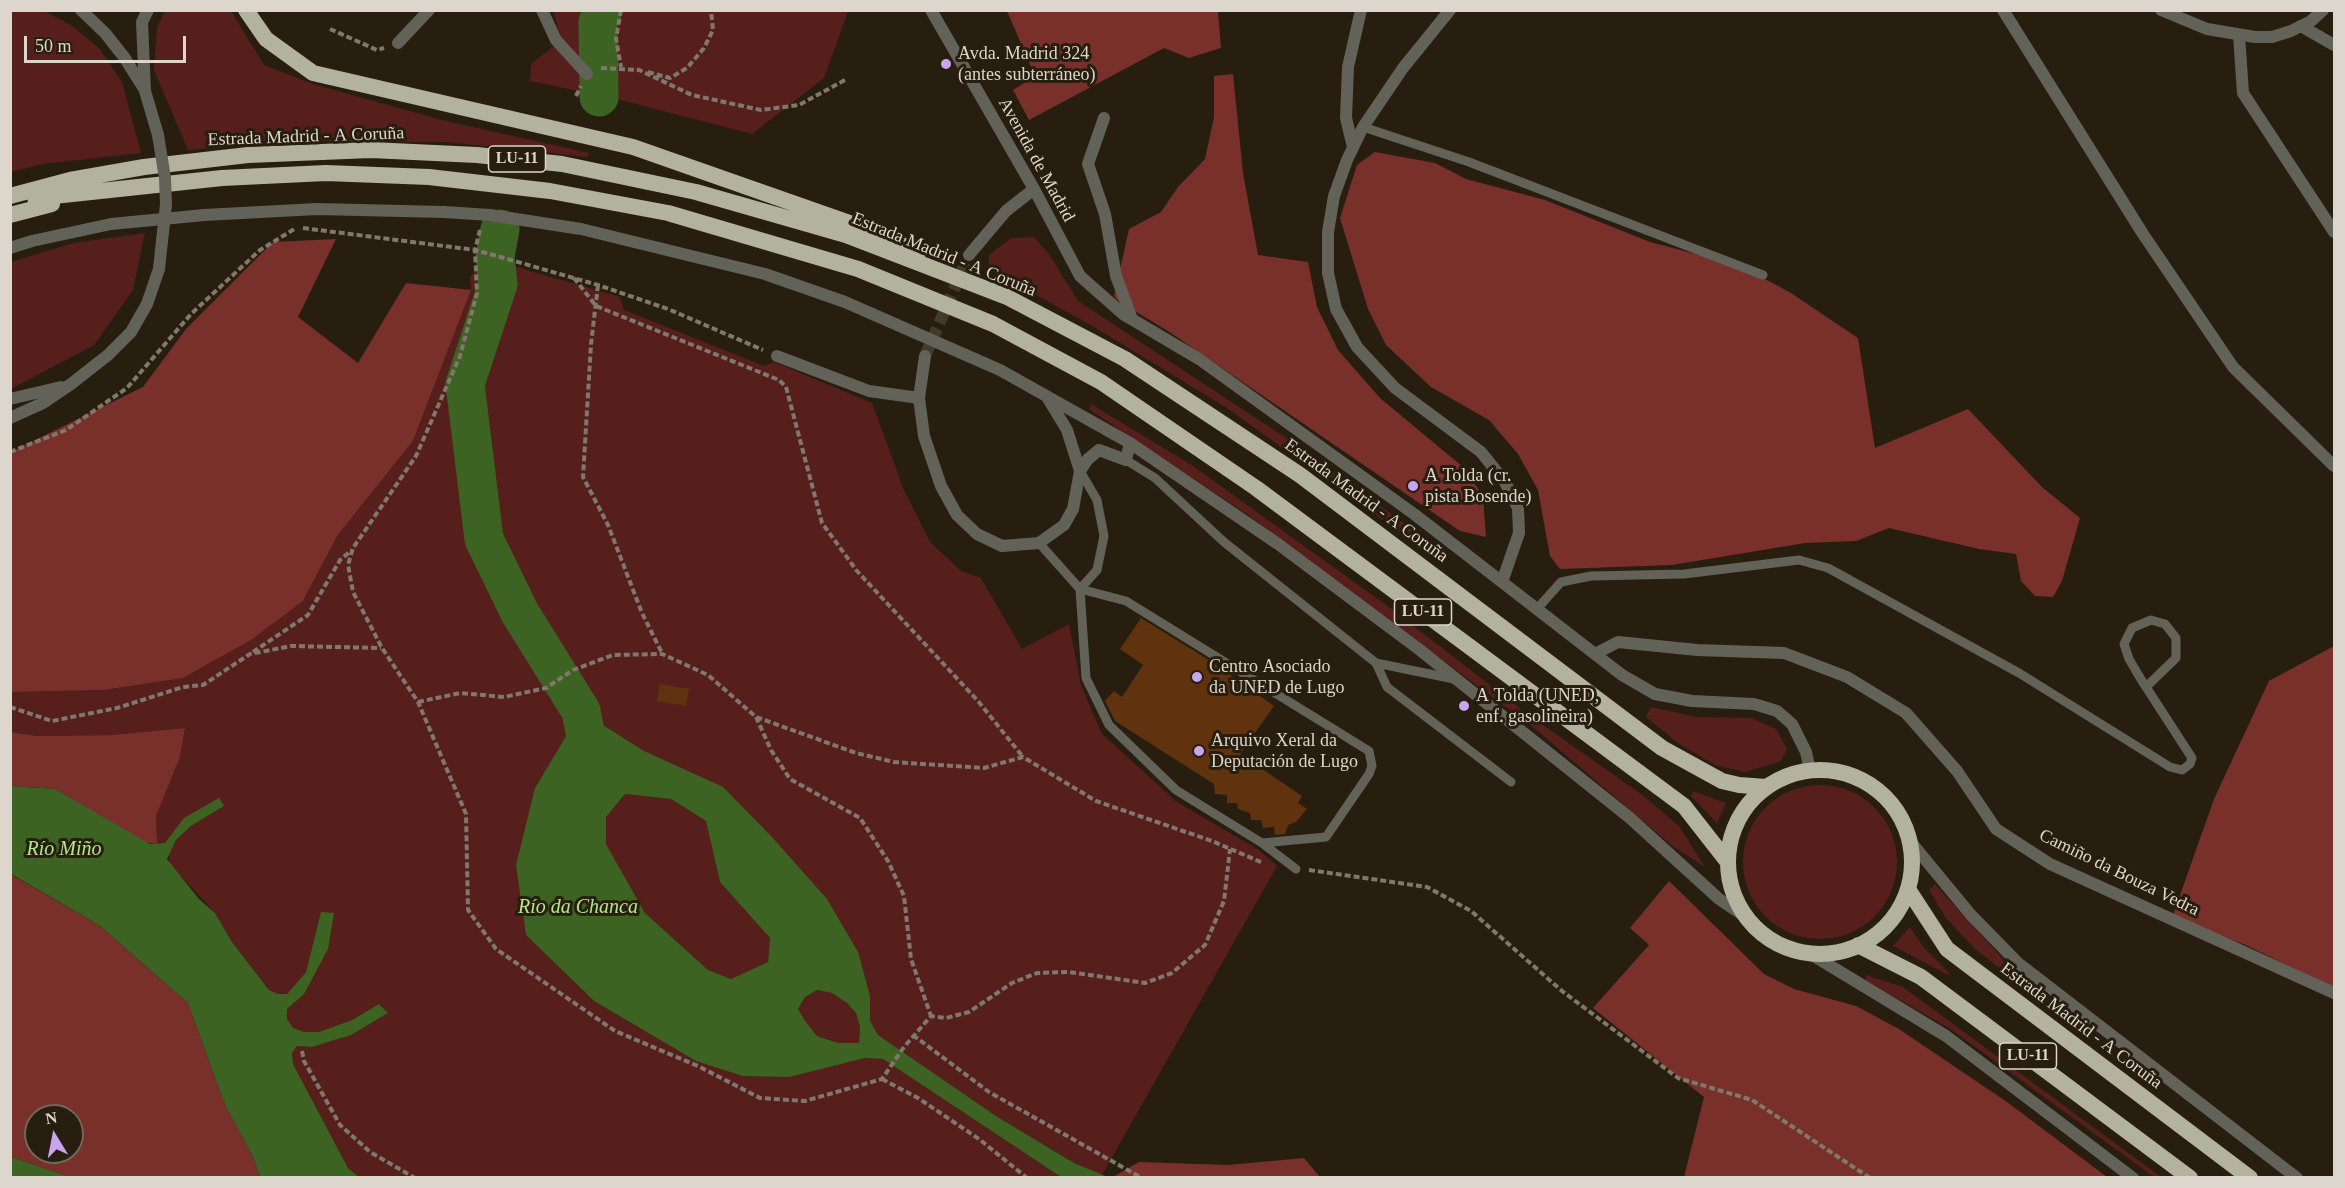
<!DOCTYPE html>
<html>
<head>
<meta charset="utf-8">
<style>
	body { margin:0 }
	#map { position:relative; width:2345px; height:1188px; overflow:hidden; background:#271e0f; font-family:Georgia,serif }
	canvas { display:block }
	.frame { position:absolute; inset:0; border:12px solid #dcd6cc; pointer-events:none }
	.north { position:absolute; left:24px; top:1104px; width:60px; height:60px; box-sizing:border-box; background:#271e0f; border:2px solid #6f685b; border-radius:50%; rotate:350deg; font-size:16px; font-weight:700; line-height:24px; text-align:center; color:#dcd6cc }
	.north::after { content:''; display:block; margin:auto; width:21px; height:27px; background:#c7a6ef; clip-path:polygon(50% 0,100% 100%,50% 72%,0 100%) }
	.scale { position:absolute; left:24px; top:36px; width:162px; height:27px; box-sizing:border-box; border:3px solid #dcd6cc; border-top:0; padding-left:8px; font-size:18px; line-height:21px; white-space:nowrap; color:#dcd6cc; -webkit-text-stroke:4px #271e0f; paint-order:stroke }
</style>
</head>
<body>
<div id="map">
<canvas width="2345" height="1188"></canvas>
<div class="frame"></div>
<div class="north">N</div>
<div class="scale">50 m</div>
</div>
<script>
const ctx = document.querySelector('canvas').getContext('2d');
ctx.lineJoin = 'round';
function paint(path, color) {
  ctx.fillStyle = color;
  ctx.fill(path, 'evenodd');
}
function shape(rows) {
  const path = new Path2D();
  for (const r of rows) {
    if (r.length === 3) {
      path.moveTo(r[0] + r[2], r[1]);
      path.arc(r[0], r[1], r[2], 0, 2 * Math.PI);
      continue;
    }
    path.moveTo(r[0], r[1]);
    for (let i = 2; i < r.length; i += 2) path.lineTo(r[i], r[i + 1]);
  }
  return path;
}
function stroke(path, color, width, dash) {
  ctx.strokeStyle = color;
  ctx.lineWidth = width;
  ctx.lineCap = dash ? 'butt' : 'round';
  ctx.setLineDash(dash || []);
  ctx.stroke(path);
}
function write(font, color, halo, rows, align = 'center') {
  ctx.font = font + ' Georgia,serif';
  ctx.lineWidth = 6;
  ctx.setLineDash([]);
  ctx.textBaseline = 'middle';
  ctx.strokeStyle = halo;
  ctx.fillStyle = color;
  for (const [text, x, y, turn = 0] of rows) {
    ctx.save();
    ctx.translate(x, y);
    ctx.rotate((+turn || 0) * Math.PI / 180);
    ctx.textAlign = isNaN(turn) ? turn : align;
    if (halo) ctx.strokeText(text, 0, 0);
    ctx.fillText(text, 0, 0);
    ctx.restore();
  }
}
paint(shape([
	[11,10,44,11,71,25,99,48,122,82,141,153,43,164,11,172],
	[165,11,231,11,264,65,313,84,442,120,589,153,588,157,447,142,287,141,188,150,154,70,157,27],
	[553,11,848,11,824,78,752,134,613,98,530,81,531,64,562,40],
	[145,233,133,290,94,345,11,389,11,262,73,243],
	[1034,237,1049,254,1078,301,1294,443,1442,551,1438,560,1227,408,1094,327,989,269,989,255,1011,238],
	[484,262,510,265,620,297,624,310,764,366,774,362,872,403,904,490,930,542,961,571,981,578,1022,649,1069,624,1081,685,1102,734,1177,802,1259,850,1277,866,1102,1175,1074,1163,996,1116,878,1035,870,1022,870,996,644,751,581,711,535,788,526,935,594,1001,696,1061,832,1066,865,1058,883,1059,1061,1177,359,1177,348,1168,293,1064,292,1053,297,1046,312,1047,379,1004,352,1020,319,1032,304,1032,293,1028,287,1019,287,1009,304,994,321,912,306,972,287,994,278,994,269,990,232,942,215,913,169,863,169,852,176,840,191,826,224,806,171,835,165,843,157,844,156,816,180,757,185,728,112,735,37,736,11,732,11,692,104,690,183,678,251,640,303,601,337,536,413,441,471,290,470,277],
	[1091,404,1193,466,1393,610,1522,710,1641,794,1679,826,1705,867,1671,845,1534,728,1248,515,1089,409],
	[1651,707,1697,717,1751,718,1776,729,1787,749,1781,761,1745,772,1715,765,1678,743,1646,717],
	[1820,862,77],
	[1693,791,1726,803,1717,823,1691,796],
	[625,794,671,799,706,821,720,882,770,938,768,962,731,979,708,970,645,913,606,844,605,818],
	[1935,884,2013,970,2008,975,1975,949,1946,918,1929,890],
	[1910,927,1925,949,1949,973,1948,975,1893,946],
	[1866,975,1903,987,2161,1177,2154,1177,1949,1028,1866,981],
	[817,990,832,993,847,1003,856,1013,860,1027,859,1043,838,1043,817,1036,804,1021,798,1009,805,997]
]), '#561f1c');
paint(shape([
	[1007,11,1218,11,1221,48,1189,58,1164,48,1029,120,1013,90,1035,76],
	[1233,74,1243,173,1258,255,1308,262,1317,307,1338,350,1380,398,1463,467,1483,496,1486,537,1460,531,1171,333,1117,300,1114,296,1129,229,1161,212,1178,187,1205,159,1214,117,1214,76],
	[1375,152,1435,163,1466,179,1545,200,1650,242,1741,266,1791,293,1858,338,1875,448,1968,409,2042,487,2080,518,2062,581,2053,597,2035,596,2021,581,2016,554,1979,549,1889,528,1856,541,1805,543,1672,565,1560,569,1550,556,1538,490,1518,454,1489,420,1431,387,1386,345,1368,309,1340,218,1357,165],
	[336,239,298,317,358,363,406,283,471,290,413,441,337,536,303,601,251,640,183,678,104,690,11,692,11,452,143,387,186,329,273,242],
	[2334,646,2334,988,2246,945,2172,918,2214,799,2269,681],
	[185,728,180,757,156,816,157,844,143,842,55,789,11,786,11,732,37,736,112,735],
	[10,874,99,925,188,1003,225,1105,253,1157,260,1177,70,1177,11,1157],
	[36,1116,72,1116,72,1152,36,1152],
	[1669,881,1764,974,1794,989,1856,1006,1899,1029,2007,1102,2107,1177,1684,1177,1704,1097,1593,1008,1649,945,1630,928],
	[1304,1158,1320,1177,1113,1177,1139,1162,1228,1165]
]), '#79302b');
paint(shape([
	[581,711,644,751,723,787,771,836,827,899,858,952,870,996,870,1021,878,1035,996,1116,1074,1163,1108,1177,1061,1177,883,1059,865,1058,789,1077,743,1076,696,1061,594,1001,526,935,516,865,535,788],
	[625,794,671,799,706,821,720,882,770,938,768,962,731,979,708,970,645,913,606,844,606,817],
	[817,990,832,993,847,1003,856,1013,860,1027,859,1043,838,1043,817,1036,805,1021,798,1009,805,997],
	[11,786,55,789,150,844,165,843,184,818,219,798,224,806,191,826,176,840,167,859,199,899,215,913,232,942,269,990,278,994,287,994,306,972,321,912,334,913,328,949,304,994,287,1009,287,1019,293,1028,304,1032,319,1032,352,1020,379,1004,388,1013,351,1035,312,1047,297,1046,292,1053,293,1064,348,1168,359,1177,260,1177,253,1157,225,1105,188,1003,99,925,11,874],
	[11,1157,70,1177,11,1177]
]), '#3c6322');
stroke(shape([
	[599,97,598,22,603,10],
	[500,229,495,257,498,284,465,384,484,539,520,613,581,711,586,737,584,764]
]), '#3c6322', 39);
paint(shape([
	[1141,618,1212,662,1274,706,1240,754,1302,796,1298,803,1307,809,1296,822,1288,825,1285,834,1275,835,1274,827,1263,828,1261,820,1251,820,1250,813,1238,809,1237,803,1227,803,1227,795,1215,794,1214,784,1115,721,1105,701,1114,691,1122,697,1143,665,1120,649],
	[660,684,689,689,686,706,657,701]
]), '#61320e');
stroke(shape([
	[925,356,969,255]
]), '#423a2b', 12, [12, 6]);
stroke(shape([
	[621,10,616,39,621,67],
	[330,29,377,50,384,48],
	[601,68,638,70],
	[637,69,692,95,761,110,799,105,845,80],
	[648,72,670,78,687,68,704,48,713,30,711,10],
	[576,96,581,86],
	[303,228,475,250,504,258,598,285,668,309,763,350],
	[480,230,475,250,477,293,460,356,416,456,353,548,348,565,353,592,382,648,418,702,466,814,468,910,496,949,615,1031,698,1066,760,1098,805,1101,882,1079,904,1047,931,1016,946,1018,969,1012,1012,983,1037,973,1069,972,1145,983,1172,973,1205,945,1224,901,1230,849],
	[574,278,596,306,779,380,786,387,822,523,857,571,978,701,1023,757],
	[598,285,591,344,583,477,608,525,642,613,662,653],
	[10,452,66,430,127,388,191,314,260,250,296,228],
	[253,652,308,615,340,560,352,550],
	[418,702,460,693,504,697,546,688,573,670,613,655,662,654,708,675,756,717,856,753,894,762,984,768,1023,757,1096,801,1212,841,1263,863],
	[10,707,52,721,117,708,183,687,203,685,250,654,291,646,381,648],
	[756,717,771,750,790,779,860,818,888,861,904,896,911,959,931,1016],
	[1309,870,1427,887,1471,911,1562,991,1678,1078,1752,1100,1870,1178],
	[913,1035,989,1092,1142,1178],
	[302,1051,304,1061,340,1125,370,1152,415,1178],
	[882,1079,918,1098,979,1139,1027,1178]
]), '#80786c', 4, [6, 3]);
stroke(shape([
	[1363,127,1469,162,1763,275],
	[1126,460,1155,478,1224,542,1376,663,1454,679],
	[1080,471,1097,500,1104,536,1097,570,1080,589,1086,678,1109,725,1176,790,1262,843,1296,869],
	[1039,543,1080,589,1126,601,1369,751,1372,766,1369,774,1326,837,1262,843],
	[1536,610,1561,582,1591,576,1684,574,1799,560,1828,568,2019,673,2170,767,2182,770,2190,764,2192,758,2146,687,2142,681,2129,659,2124,644,2132,628,2151,620,2165,624,2176,638,2176,658,2146,687],
	[1376,663,1387,687,1511,782]
]), '#626259', 9);
stroke(shape([
	[542,10,556,40,587,74],
	[931,10,1034,189,1080,276,1123,314,1199,359,1414,514,1502,582],
	[2003,10,2143,234,2233,367,2334,466],
	[2301,26,2334,45],
	[2239,35,2243,93,2334,232],
	[398,43,429,10],
	[1104,118,1088,164,1105,214,1116,276,1132,319],
	[1353,147,1346,118,1348,67,1361,10],
	[10,248,32,241,111,224,204,215,317,209,444,212,490,215,581,229,765,274,845,302,1000,370,1130,443,1278,544,1420,650,1630,818,1719,899,1746,917],
	[969,255,1006,211,1034,189],
	[777,356,869,391,919,398],
	[925,356,919,398,924,436,941,486,957,515,977,534,1002,546,1039,543,1064,525,1073,509,1080,471,1088,459,1099,450,1126,460,1130,443],
	[1047,397,1067,430,1080,471],
	[1595,654,1618,642,1697,650,1784,653,1847,677,1906,713,1957,771,1996,829,2050,864,2334,993],
	[1910,841,1971,915,2018,963,2297,1178],
	[1809,953,1946,1036,2133,1178]
]), '#626259', 12);
stroke(shape([
	[81,10,105,33,124,57,143,87],
	[148,10,142,22,145,91,158,135],
	[1450,10,1403,68,1363,127,1347,160,1334,196,1328,232,1328,273,1336,309,1357,347,1395,388,1481,452,1505,482,1518,508,1519,533,1502,582,1622,675,1655,694,1692,701,1754,704,1777,711,1792,724,1806,752,1810,770],
	[2161,10,2207,29,2255,37,2272,37,2291,31,2311,21,2323,10],
	[10,399,61,387],
	[10,418,43,403,71,384,108,355,131,332,147,304,159,269,162,241]
]), '#626259', 12);
stroke(shape([
	[246,10,266,39,313,73,633,147,881,234,918,253],
	[10,196,70,180,144,167,248,155,371,150,477,155,562,164,696,192,846,235,1007,297,1125,359,1300,475,1662,748,1722,781,1739,785,1766,787],
	[35,198,222,178,326,173,429,177,550,191,668,213,858,269,993,324,1101,382,1256,488,1684,806,1727,861],
	[10,215,52,204],
	[1820,862,92],
	[1908,889,1947,949,2250,1178],
	[1858,945,1921,977,2190,1178]
]), '#b2b29e', 16);
stroke(shape([
	[158,135,165,178,166,205,162,241]
]), '#626259', 12);
for (const [x, y, r, color] of [
	[946,64,6,"#c7a6ef"],
	[1413,486,6,"#c7a6ef"],
	[1197,677,6,"#c7a6ef"],
	[1464,706,6,"#c7a6ef"],
	[1199,751,6,"#c7a6ef"]
]) {
  const dot = new Path2D();
  dot.arc(x, y, r, 0, 2 * Math.PI);
  ctx.fillStyle = color;
  ctx.fill(dot);
  stroke(dot, '#271e0f', 2);
}
for (const [x, y, w] of [
	[517,159,57],
	[1423,612,57],
	[2028,1056,57]
]) {
  const box = new Path2D();
  box.roundRect(x - w / 2, y - 13, w, 26, 4.5);
  ctx.fillStyle = '#271e0f';
  ctx.fill(box);
  stroke(box, '#dcd6cc', 1.5);
}
write('bold 16px', '#dcd6cc', null, [
	["LU-11",517,159],
	["LU-11",1423,612],
	["LU-11",2028,1056]
]);
write('18px', '#dcd6cc', '#271e0f', [
	["Avda. Madrid 324",958,54],
	["(antes subterráneo)",958,75],
	["A Tolda (cr.",1425,476],
	["pista Bosende)",1425,497],
	["Centro Asociado",1209,667],
	["da UNED de Lugo",1209,688],
	["A Tolda (UNED,",1476,696],
	["enf. gasolineira)",1476,717],
	["Arquivo Xeral da",1211,741],
	["Deputación de Lugo",1211,762]
], 'left');
write('18px', '#dcd6cc', '#271e0f', [
	["Estrada Madrid - A Coruña",306,137,-2],
	["Avenida de Madrid",1036,160,61],
	["Estrada Madrid - A Coruña",944,255,22],
	["Estrada Madrid - A Coruña",1366,501,36],
	["Camiño da Bouza Vedra",2119,873,26],
	["Estrada Madrid - A Coruña",2081,1026,37]
]);
write('italic 20px', '#afe88d', '#271e0f', [
	["Río Miño",64,850],
	["Río da Chanca",578,908]
]);
</script>
</body>
</html>
